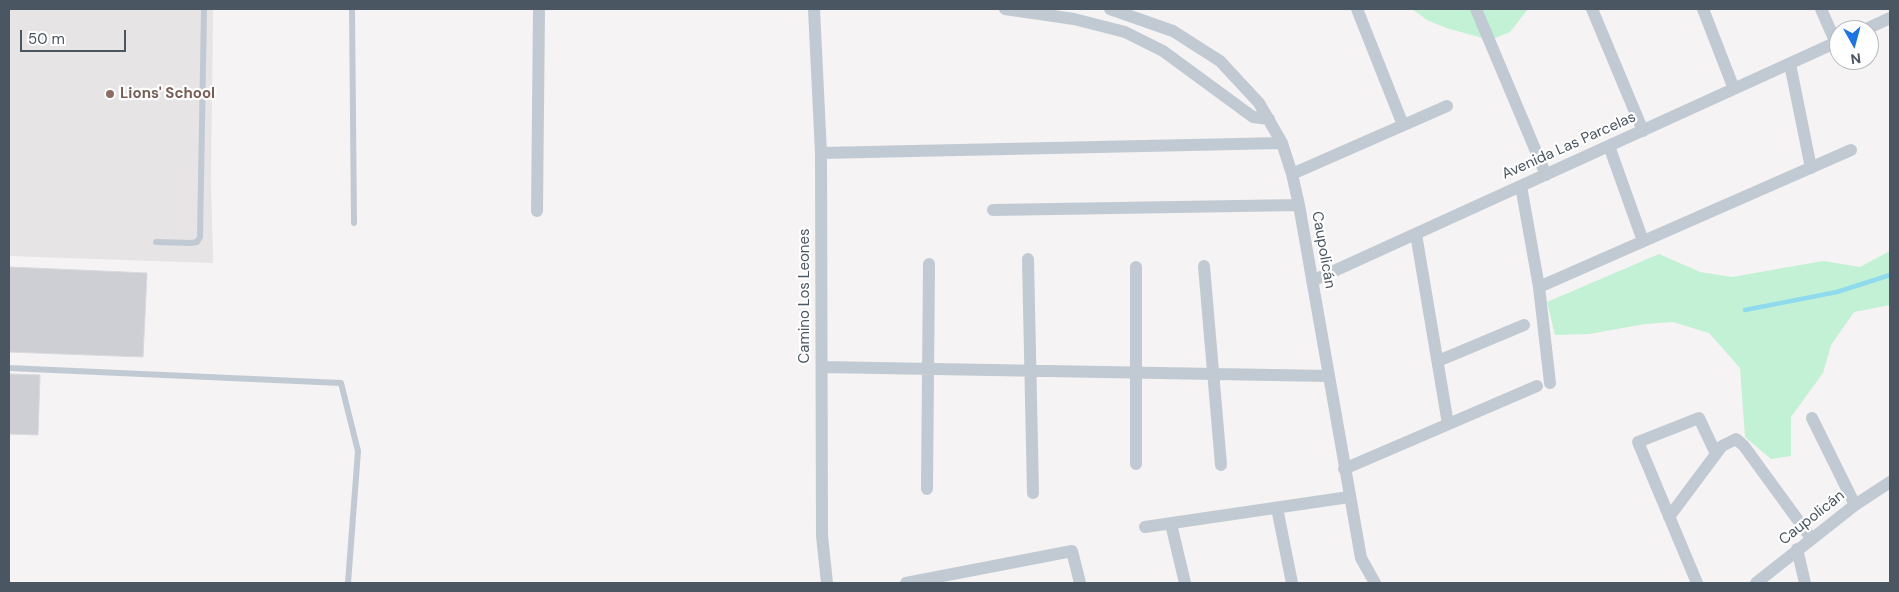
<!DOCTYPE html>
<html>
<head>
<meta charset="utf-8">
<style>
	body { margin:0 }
	#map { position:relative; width:1899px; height:592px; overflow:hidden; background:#f5f3f3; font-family:"DM Sans",sans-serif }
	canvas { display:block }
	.frame { position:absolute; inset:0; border:10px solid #4a5661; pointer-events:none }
	.north { position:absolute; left:1829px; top:20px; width:50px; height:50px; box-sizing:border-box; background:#fff; border:1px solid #b7bbc0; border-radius:50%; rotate:173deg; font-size:14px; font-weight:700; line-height:20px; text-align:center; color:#4a5661 }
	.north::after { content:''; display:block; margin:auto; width:18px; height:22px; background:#1a73e8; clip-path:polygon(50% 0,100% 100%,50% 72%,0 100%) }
	.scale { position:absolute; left:20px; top:30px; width:106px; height:22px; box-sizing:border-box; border:2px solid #4a5661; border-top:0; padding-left:6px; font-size:15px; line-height:18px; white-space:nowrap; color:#4a5661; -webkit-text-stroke:4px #fff; paint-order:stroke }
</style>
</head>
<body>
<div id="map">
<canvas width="1899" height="592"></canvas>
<div class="frame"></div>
<div class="north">N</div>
<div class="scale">50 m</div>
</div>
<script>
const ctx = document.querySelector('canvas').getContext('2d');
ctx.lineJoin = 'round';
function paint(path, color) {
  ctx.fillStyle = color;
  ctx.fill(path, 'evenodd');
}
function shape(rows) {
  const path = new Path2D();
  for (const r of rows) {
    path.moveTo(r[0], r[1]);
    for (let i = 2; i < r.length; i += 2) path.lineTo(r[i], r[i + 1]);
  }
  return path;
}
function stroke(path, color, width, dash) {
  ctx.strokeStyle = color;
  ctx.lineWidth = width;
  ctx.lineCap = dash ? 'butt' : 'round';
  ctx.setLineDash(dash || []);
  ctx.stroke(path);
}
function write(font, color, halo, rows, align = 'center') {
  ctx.font = font + ' "DM Sans",sans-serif';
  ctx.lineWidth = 4.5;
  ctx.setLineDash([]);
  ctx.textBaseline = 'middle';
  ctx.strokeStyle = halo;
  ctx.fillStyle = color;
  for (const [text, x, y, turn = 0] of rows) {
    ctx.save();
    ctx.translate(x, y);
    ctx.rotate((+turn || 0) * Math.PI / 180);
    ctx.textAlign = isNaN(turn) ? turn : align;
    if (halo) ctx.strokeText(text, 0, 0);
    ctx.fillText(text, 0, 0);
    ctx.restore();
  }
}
paint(shape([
	[9,9,213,9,211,180,213,263,9,256]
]), '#e6e4e5');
paint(shape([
	[1412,9,1528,9,1510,32,1490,40,1446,28,1427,20],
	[1890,251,1890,305,1854,312,1831,345,1823,373,1791,417,1791,456,1771,459,1745,437,1740,368,1709,333,1673,322,1645,324,1589,334,1555,335,1547,302,1659,254,1700,272,1732,277,1823,261,1860,267]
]), '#c3f1d5');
stroke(shape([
	[1745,310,1837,292,1890,275]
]), '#90daee', 4.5);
const building = shape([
	[9,267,147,273,143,357,9,352,9,267],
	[9,374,40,375,38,435,9,434,9,374]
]);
paint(building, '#cdcfd5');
stroke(building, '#d7d9de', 1);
stroke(shape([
	[352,9,354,223],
	[156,242,191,243,197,242,200,237,204,9],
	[9,368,341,383,358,451,348,583]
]), '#c1cad2', 6);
stroke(shape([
	[814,9,821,153,822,536,827,583],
	[1005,9,1074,19,1125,32,1163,51,1253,117,1269,119],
	[1110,9,1173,31,1220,61,1259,103,1282,143,1292,174,1299,205,1361,558,1375,583],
	[1357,9,1403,125],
	[1476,9,1546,175],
	[1592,9,1643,131],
	[1703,9,1734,89],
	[1821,9,1836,43],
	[1864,30,1890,18],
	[1790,64,1811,168],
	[1609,146,1643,241],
	[821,153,1282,143],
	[1292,174,1447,106],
	[1521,186,1539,287,1550,383],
	[993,210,1299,205],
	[537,211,539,9],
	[1416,234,1448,424],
	[1028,259,1033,493],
	[1204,266,1221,465],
	[1136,267,1136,464],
	[1312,281,1839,41],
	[1539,287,1851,150],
	[1438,361,1524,325],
	[822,367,1328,376],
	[1812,418,1855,505],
	[1344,469,1537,386],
	[927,489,929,264],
	[1277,508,1292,583],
	[1669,517,1722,446,1736,439,1744,446,1811,538],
	[1171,524,1185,583],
	[1145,527,1349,497],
	[1797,549,1805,583],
	[906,583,1072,551,1080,583],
	[1697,583,1638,442,1699,418,1716,454],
	[1756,583,1855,505,1890,482]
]), '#c1cad2', 12);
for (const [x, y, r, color] of [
	[110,94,5,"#8d6e63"]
]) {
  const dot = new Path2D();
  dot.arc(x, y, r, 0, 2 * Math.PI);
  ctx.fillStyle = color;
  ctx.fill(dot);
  stroke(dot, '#fff', 2);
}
write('bold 15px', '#785e54', '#fff', [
	["Lions' School",120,94]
], 'left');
write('15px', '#4a5661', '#fff', [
	["Avenida Las Parcelas",1569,146,-24],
	["Caupolicán",1323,250,80],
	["Camino Los Leones",805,296,-90],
	["Caupolicán",1812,518,-38]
]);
</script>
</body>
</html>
